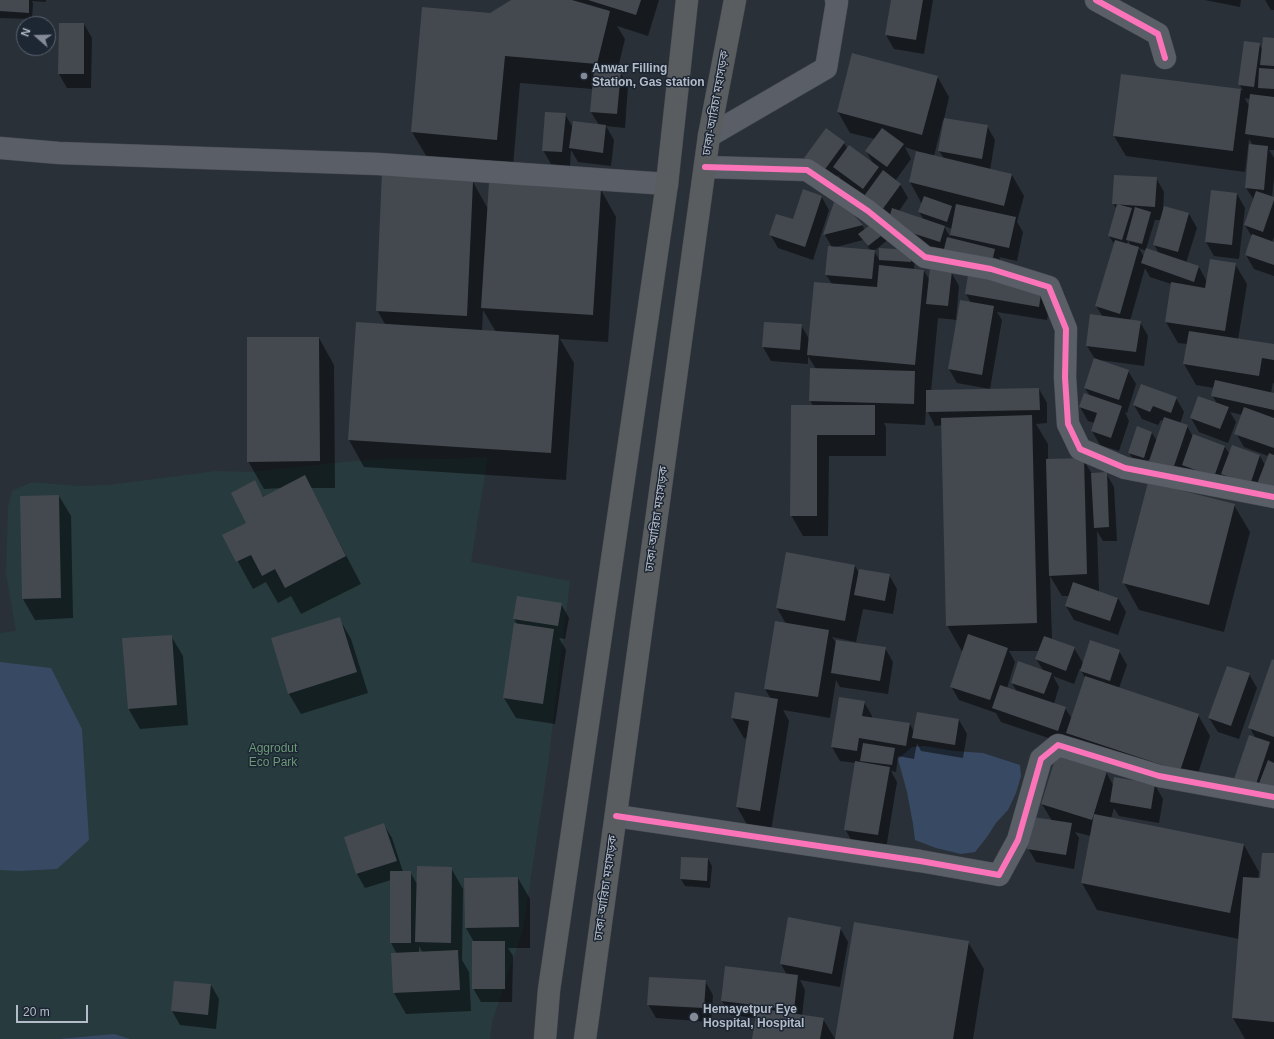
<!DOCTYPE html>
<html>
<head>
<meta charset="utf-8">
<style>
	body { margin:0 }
	#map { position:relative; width:1274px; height:1039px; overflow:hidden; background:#2a3038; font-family:Helvetica,sans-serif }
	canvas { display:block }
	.north { position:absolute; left:16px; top:16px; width:40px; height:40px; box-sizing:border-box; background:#1d2633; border:1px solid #59626f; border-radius:50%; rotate:290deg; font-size:11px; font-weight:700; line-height:16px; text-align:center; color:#b4bcc9 }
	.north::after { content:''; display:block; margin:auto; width:14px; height:18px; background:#848b96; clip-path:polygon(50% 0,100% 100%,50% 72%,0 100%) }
	.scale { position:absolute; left:16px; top:1005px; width:72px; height:18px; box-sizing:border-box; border:2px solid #b4bcc9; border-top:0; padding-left:5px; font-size:12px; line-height:14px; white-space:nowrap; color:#b4bcc9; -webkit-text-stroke:3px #1d2633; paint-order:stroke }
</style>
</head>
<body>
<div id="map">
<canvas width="1274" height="1039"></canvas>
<div class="north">N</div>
<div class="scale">20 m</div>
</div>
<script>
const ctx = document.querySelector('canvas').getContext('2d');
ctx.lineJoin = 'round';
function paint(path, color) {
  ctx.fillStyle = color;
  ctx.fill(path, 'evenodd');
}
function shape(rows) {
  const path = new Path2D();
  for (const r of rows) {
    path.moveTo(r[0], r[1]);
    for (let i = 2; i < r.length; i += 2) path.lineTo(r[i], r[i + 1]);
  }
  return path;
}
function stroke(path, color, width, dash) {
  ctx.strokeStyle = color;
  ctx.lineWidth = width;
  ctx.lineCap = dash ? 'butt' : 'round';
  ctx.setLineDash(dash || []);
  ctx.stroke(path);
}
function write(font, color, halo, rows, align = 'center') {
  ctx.font = font + ' Helvetica,"Noto Sans Bengali",sans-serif';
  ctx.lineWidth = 3;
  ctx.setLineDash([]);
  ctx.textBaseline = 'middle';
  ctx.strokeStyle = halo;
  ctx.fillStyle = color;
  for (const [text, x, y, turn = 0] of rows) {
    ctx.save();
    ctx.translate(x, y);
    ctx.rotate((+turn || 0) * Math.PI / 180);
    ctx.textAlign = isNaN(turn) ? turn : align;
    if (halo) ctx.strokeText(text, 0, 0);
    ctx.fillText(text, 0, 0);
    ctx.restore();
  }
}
paint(shape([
	[488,457,471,562,570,581,548,764,523,930,492,1022,490,1039,0,1039,0,633,16,631,6,574,8,507,12,491,32,482,79,486,109,485,216,471,250,472,343,462,394,458,448,459]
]), '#273a3e');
paint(shape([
	[0,662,51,668,82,729,89,840,57,869,19,871,0,870],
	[924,746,955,751,983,753,1020,765,1021,776,1016,793,1008,810,996,823,987,837,975,852,961,854,936,848,915,840,913,824,907,792,898,759,912,747],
	[114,1034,130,1039,59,1039]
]), '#384963');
paint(shape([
	[0,0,46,0,46,2,32,1,33,3,32,19,0,18],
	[513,0,659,0,648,36,617,26,625,39,617,72,620,72,628,86,625,128,606,126,614,140,611,166,578,162,571,150,570,166,551,164,543,150,565,114,573,128,599,125,591,112,593,89,520,83,513,166,428,159,412,132,490,14],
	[892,0,933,0,924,54,894,49,886,35],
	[1205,0,1241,0,1240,7],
	[1265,0,1274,0,1274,10,1271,10],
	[84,24,92,38,91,88,67,88,59,74],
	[1274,39,1274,150,1269,150,1274,158,1274,177,1272,197,1274,198,1274,237,1272,242,1274,243,1274,276,1254,269,1246,255,1252,237,1245,225,1254,200,1246,188,1253,145,1249,139,1245,172,1126,156,1114,136,1122,75,1243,90,1239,84,1259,44,1262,49],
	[1245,98,1250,99,1249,105,1246,101],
	[937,76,949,97,944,119,987,126,995,140,990,170,1012,175,1024,196,1017,222,1023,232,1017,261,999,257,1002,264,998,279,896,238,842,181,838,175,831,185,813,172,844,143,847,148,874,165,866,151,875,139,850,133,838,112],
	[943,120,945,121,939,151,944,158,934,156],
	[905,147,917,151,910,182,922,204,919,212,924,220,899,211,908,198,900,184,895,181,911,159],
	[944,226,952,229,950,237],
	[1156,178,1164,192,1163,211,1189,214,1197,228,1186,263,1199,267,1207,282,1235,264,1247,284,1238,340,1274,345,1274,384,1273,382,1271,393,1274,394,1274,489,1158,474,1149,459,1147,464,1133,459,1129,453,1152,433,1157,441,1163,421,1161,420,1158,425,1142,419,1134,405,1176,398,1184,412,1180,424,1187,426,1193,437,1225,447,1230,455,1233,446,1260,456,1265,465,1268,456,1244,447,1236,433,1242,415,1230,412,1236,422,1228,443,1199,432,1191,418,1217,404,1213,396,1214,388,1196,385,1184,364,1188,344,1178,343,1166,322,1171,284,1150,277,1145,268,1130,321,1140,322,1148,336,1144,366,1100,360,1128,371,1136,384,1127,413,1125,412,1129,421,1119,451,1100,445,1092,431,1095,423,1088,421,1080,407,1090,396,1085,388,1095,359,1087,346,1103,317,1096,306,1115,243,1113,242,1109,236,1117,210,1113,203],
	[1155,220,1161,220,1154,244,1159,254,1146,249],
	[1128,240,1131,246,1127,245],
	[1139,248,1146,251,1144,257],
	[473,182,488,209,601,190,616,217,608,342,560,339,574,363,566,480,364,467,349,440,357,323,385,324,377,310],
	[483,310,496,332,482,331],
	[1237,194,1245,208,1239,259,1214,256,1206,242],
	[821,196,829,210,813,260,778,248,770,234,794,221],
	[836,198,862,225,865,230,877,221,889,239,874,251,880,261,880,249,915,258,914,270,924,271,930,281,951,272,959,286,956,319,958,319,971,303,966,294,1042,289,1050,303,1047,320,997,312,1002,320,990,389,957,383,949,369,958,320,938,318,931,391,1039,389,1047,403,1047,423,1036,424,1048,444,1048,460,1083,459,1092,474,1106,473,1114,487,1117,541,1103,541,1097,531,1099,592,1118,598,1126,612,1118,635,1074,620,1066,606,1069,596,1062,596,1050,576,1052,640,1074,648,1083,663,1119,651,1127,665,1119,688,1198,715,1210,736,1192,792,1079,753,1069,736,1066,744,1001,722,996,713,959,700,951,686,963,653,947,625,942,425,935,426,926,408,925,425,884,423,886,427,886,456,829,456,828,536,803,536,791,515,813,406,810,400,816,369,808,356,808,364,771,361,763,347,765,323,801,325,809,339,832,284,826,275,832,247,825,235],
	[863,240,871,251,836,247],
	[1009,651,1039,651,1036,659,1043,670,1012,683,1017,692,1007,688,1015,662],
	[1080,668,1085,678,1072,719,1065,708,1054,704,1059,687,1053,676,1074,684],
	[319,338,334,365,335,488,311,488,361,584,301,614,291,596,278,603,266,582,253,589,224,536,248,523,254,482,264,498,282,488,264,489,248,461],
	[59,496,71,516,73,618,35,620,23,599],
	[1234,505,1250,532,1224,632,1139,610,1124,583],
	[855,566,859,573,889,575,897,589,893,614,863,609,856,642,832,637,837,644,885,648,893,662,888,694,840,687,836,680,830,718,783,710,789,721,771,831,749,828,737,807,748,739,744,738,732,718,771,699,765,689,786,624,777,608],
	[561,604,569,618,565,639,559,638,566,650,555,724,516,718,504,698,517,624,514,619],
	[339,618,351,639,368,693,301,714,289,694],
	[171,636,183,656,188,725,140,729,128,708],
	[1274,661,1274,796,1242,796,1256,739,1250,728],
	[1249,674,1257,688,1239,739,1218,732,1209,718],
	[864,702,872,716,872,718,910,724,914,732,959,720,967,734,963,758,921,751,917,743,914,759,898,756,896,772,891,771,897,782,886,849,853,843,845,829,856,763,840,761,832,747],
	[1106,772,1113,785,1155,785,1163,799,1159,823,1119,816,1114,808,1111,818,1244,845,1259,872,1258,879,1261,879,1274,854,1274,1039,1245,1039,1233,1018,1239,939,1097,910,1082,883,1091,836,1075,832,1079,838,1074,869,1036,862,1028,848,1052,821,1042,804],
	[384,825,392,838,403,872,410,872,417,884,451,868,463,889,462,960,469,972,471,1011,406,1014,394,993,392,954,397,954,391,943,391,880,365,888,357,874,345,837],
	[419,946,423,953,419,953],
	[708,859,712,866,710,888,685,886,681,879],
	[518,878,530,899,530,948,508,948,513,956,512,1002,481,1002,473,988,474,942,466,928],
	[840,928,848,942,840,987,800,980,805,990,802,1016,823,1019,835,1039,753,1039,756,1018,730,1015,722,1001,787,975,781,964],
	[968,942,984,969,973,1039,836,1039],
	[705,981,713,995,711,1022,656,1018,648,1004],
	[175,982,211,985,219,999,216,1029,180,1025,172,1011]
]), '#0007');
paint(shape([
	[0,0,29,0,29,13,0,11],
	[511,0,572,0,610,11,597,64,505,56,497,140,411,132,422,7,490,13],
	[588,0,641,0,636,15],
	[891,0,923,0,916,40,885,35],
	[59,23,84,23,84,74,58,74],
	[1263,37,1274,38,1274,66,1260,65],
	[1244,41,1260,43,1254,87,1238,85],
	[852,53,938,76,922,135,837,112],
	[1259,68,1274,69,1274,89,1258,88],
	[594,69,621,71,617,114,590,112],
	[1121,74,1241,89,1233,151,1113,136],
	[1250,94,1274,97,1274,138,1245,134],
	[545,112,566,113,562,152,542,151],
	[944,118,988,125,982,159,938,151],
	[573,121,606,125,603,153,569,148],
	[826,128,845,142,823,172,804,158],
	[882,128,904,144,887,167,865,151],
	[1249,144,1268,146,1264,190,1245,188],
	[849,145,879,167,863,189,833,167],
	[916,151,1012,174,1004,206,909,182],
	[883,170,901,184,882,210,864,196],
	[382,171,473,181,467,316,376,311],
	[1114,175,1157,177,1155,207,1112,204],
	[489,182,601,189,593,315,481,308],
	[803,189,822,196,805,247,769,235,776,214,793,219],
	[1211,190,1237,193,1232,245,1205,242],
	[1256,191,1274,197,1274,200,1263,232,1244,225],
	[836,196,863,225,823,235],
	[924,196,952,206,947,222,918,212],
	[956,204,1016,217,1009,248,950,235],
	[1117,204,1132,208,1122,240,1108,236],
	[1164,206,1189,213,1178,252,1153,245],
	[1135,207,1151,212,1142,244,1126,240],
	[892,208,945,226,940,242,887,225],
	[877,220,886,232,868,246,858,234],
	[1252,234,1274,242,1274,265,1245,255],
	[947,237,995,249,991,266,943,253],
	[1115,240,1139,247,1120,314,1095,306],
	[828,246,875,250,872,279,825,275],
	[879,248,912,250,911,262,879,260],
	[1146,248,1199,266,1194,282,1141,263],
	[1210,259,1236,263,1225,331,1165,322,1171,282,1205,288],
	[879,265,924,270,915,365,807,355,814,282,877,287],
	[930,268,952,271,948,306,926,304],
	[968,275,1042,288,1039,307,965,294],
	[960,300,994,306,982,375,948,369],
	[1090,314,1141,321,1136,352,1086,346],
	[356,322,559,335,551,453,348,440],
	[764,322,802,324,800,350,762,347],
	[1189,331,1274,344,1274,360,1262,358,1259,376,1183,364],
	[247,337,319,337,320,461,247,462],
	[1094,358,1129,370,1119,400,1084,388],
	[810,368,915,371,914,404,809,401],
	[1215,380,1274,393,1274,410,1211,396],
	[1141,384,1177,397,1171,413,1153,406,1150,412,1133,405],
	[1039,388,1040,410,926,412,926,390],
	[1084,393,1122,406,1111,438,1091,431,1097,413,1079,407],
	[1198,396,1229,407,1220,429,1190,418],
	[791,405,875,405,875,435,817,435,817,516,790,516],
	[1244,407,1274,418,1274,448,1234,434],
	[1032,415,1037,623,946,626,941,418],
	[1164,417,1188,425,1173,469,1149,461],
	[1137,426,1152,432,1144,458,1128,453],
	[1193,434,1225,446,1214,477,1182,465],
	[1232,445,1260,455,1250,485,1221,474],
	[1269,453,1274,455,1274,488,1257,484],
	[1084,458,1087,574,1049,576,1046,459],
	[1107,472,1109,527,1094,528,1091,473],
	[305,475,346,556,285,588,275,569,262,576,251,555,236,562,222,535,246,523,231,493,255,480,263,497],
	[1148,482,1235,504,1209,605,1122,583],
	[59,495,61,598,22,599,20,496],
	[786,552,855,565,845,621,776,608],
	[859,569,890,574,885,601,854,595],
	[1073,582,1118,598,1110,621,1065,606],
	[517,596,562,603,558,626,513,619],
	[340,617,357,672,288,694,271,638],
	[775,621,829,630,818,697,764,689],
	[514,623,554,629,543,704,503,698],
	[968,634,1008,648,990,700,950,687],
	[172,635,177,705,128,709,122,638],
	[1044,636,1075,647,1066,671,1035,659],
	[836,640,886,647,880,681,831,673],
	[1090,640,1120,650,1110,681,1080,671],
	[1272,659,1274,660,1274,737,1248,728],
	[1018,661,1052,673,1044,694,1011,683],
	[1227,666,1250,673,1231,726,1208,718],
	[1085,676,1199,714,1180,771,1066,733],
	[1000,685,1066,707,1058,731,992,708],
	[735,692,778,699,760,811,736,807,749,721,731,718],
	[839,697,865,701,862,716,910,723,906,746,859,738,857,751,831,747],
	[917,712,959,719,955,745,912,738],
	[1249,735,1270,742,1254,790,1233,782],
	[863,743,895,748,892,765,860,761],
	[1056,756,1107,771,1092,820,1041,804],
	[1268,760,1274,763,1274,792,1258,786],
	[855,761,890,767,878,835,844,830],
	[1114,777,1155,784,1151,809,1110,802],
	[1094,814,1244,844,1230,913,1081,883],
	[1033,817,1072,823,1066,855,1027,849],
	[384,823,397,861,356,874,344,837],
	[1262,853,1274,853,1274,1022,1232,1018,1243,877,1260,878],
	[681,857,708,858,707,881,680,879],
	[417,866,452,867,451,943,415,942],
	[390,871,411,871,411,943,390,943],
	[518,877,519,927,465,928,464,878],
	[788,917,841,927,832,974,780,964],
	[854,922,969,941,953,1039,835,1039],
	[472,941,505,941,505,989,472,989],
	[458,950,460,990,393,993,391,953],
	[725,966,798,975,794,1010,721,1001],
	[649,977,706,980,704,1008,647,1005],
	[174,981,211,984,208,1015,171,1011],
	[757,1008,824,1018,820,1039,752,1039]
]), '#444950');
const minor = shape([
	[1096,0,1158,34,1165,58],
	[709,136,826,68,837,2,836,0],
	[0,148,59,153,378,164,667,184],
	[705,167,807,170,868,211,925,257,991,269,1049,287,1066,329,1065,377,1068,424,1080,449,1125,468,1274,497],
	[616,816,920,861,999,875,1018,840,1041,759,1058,745,1159,776,1274,797]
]);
const highway = shape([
	[545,1039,549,990,667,184,687,0],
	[585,1039,709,136,735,0]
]);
stroke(minor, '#484c53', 23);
stroke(highway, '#474c53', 23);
stroke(minor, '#5a5e66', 22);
stroke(highway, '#5a5d60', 22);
stroke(shape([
	[1096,0,1158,34,1165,58],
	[705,167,807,170,868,211,925,257,991,269,1049,287,1066,329,1065,377,1068,424,1080,449,1125,468,1274,497],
	[616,816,920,861,999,875,1018,840,1041,759,1058,745,1159,776,1274,797]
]), '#fb73b8', 6);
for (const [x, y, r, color] of [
	[584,76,4,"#848b96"],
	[694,1017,5,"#848b96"]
]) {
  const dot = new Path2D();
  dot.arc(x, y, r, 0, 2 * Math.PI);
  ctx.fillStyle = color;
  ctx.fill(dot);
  stroke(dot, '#1d2633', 1.5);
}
write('bold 12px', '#b4bcc9', '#1d2633', [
	["Anwar Filling",592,69],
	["Station, Gas station",592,83],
	["Hemayetpur Eye",703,1010],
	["Hospital, Hospital",703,1024]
], 'left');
write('12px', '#b4bcc9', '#1d2633', [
	["ঢাকা-আরিচা মহাসড়ক",716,103,-80],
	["ঢাকা-আরিচা মহাসড়ক",657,519,-82],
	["ঢাকা-আরিচা মহাসড়ক",606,888,-82]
]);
write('12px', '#6b9a76', '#1d2633', [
	["Aggrodut",273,749],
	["Eco Park",273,763]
]);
</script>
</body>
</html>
